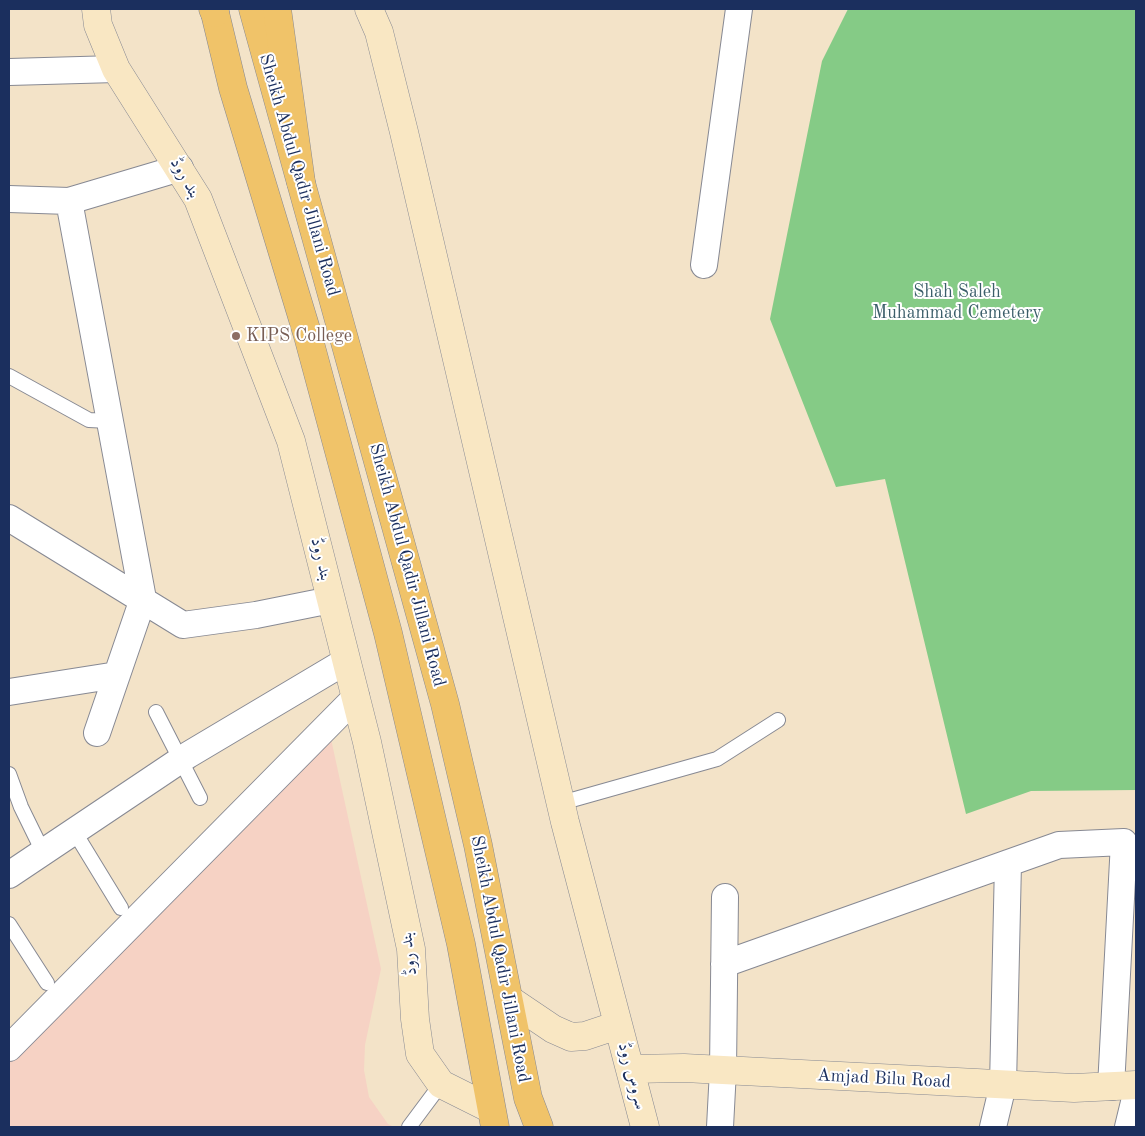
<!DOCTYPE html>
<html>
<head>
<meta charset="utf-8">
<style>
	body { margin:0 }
	#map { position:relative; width:1145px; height:1136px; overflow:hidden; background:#f3e3c8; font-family:"Old Standard TT",serif }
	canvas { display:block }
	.frame { position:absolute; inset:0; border:10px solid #1b2f5e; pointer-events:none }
</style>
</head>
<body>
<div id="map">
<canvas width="1145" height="1136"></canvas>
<div class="frame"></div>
</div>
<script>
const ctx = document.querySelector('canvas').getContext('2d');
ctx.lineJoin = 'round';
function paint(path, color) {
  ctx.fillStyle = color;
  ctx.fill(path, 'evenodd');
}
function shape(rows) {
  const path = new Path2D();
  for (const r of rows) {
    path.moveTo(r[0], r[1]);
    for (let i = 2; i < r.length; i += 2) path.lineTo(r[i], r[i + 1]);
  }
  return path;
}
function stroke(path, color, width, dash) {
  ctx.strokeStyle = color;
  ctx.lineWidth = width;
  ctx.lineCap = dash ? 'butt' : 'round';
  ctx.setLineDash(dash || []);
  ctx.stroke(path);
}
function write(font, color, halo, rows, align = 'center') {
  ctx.font = font + ' "Old Standard TT",Amiri,serif';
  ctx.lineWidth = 4;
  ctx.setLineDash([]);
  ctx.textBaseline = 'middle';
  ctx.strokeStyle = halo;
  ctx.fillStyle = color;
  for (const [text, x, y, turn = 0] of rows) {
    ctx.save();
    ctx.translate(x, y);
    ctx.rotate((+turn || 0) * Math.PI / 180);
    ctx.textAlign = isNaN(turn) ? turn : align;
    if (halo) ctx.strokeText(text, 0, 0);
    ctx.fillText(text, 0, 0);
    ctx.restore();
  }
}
paint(shape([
	[328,725,381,969,365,1045,364,1070,369,1097,388,1124,394,1127,9,1127,9,1048]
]), '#f6d2c4');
paint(shape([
	[848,9,1136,9,1136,790,1031,791,966,814,885,479,836,487,770,319,822,61]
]), '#85cb86');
const lane = shape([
	[9,376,89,420,109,421],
	[156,712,200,798],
	[9,774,21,807,43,852],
	[561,803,717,759,778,720],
	[74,831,121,908],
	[9,924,47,983],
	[409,1127,441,1084]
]);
const street = shape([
	[9,72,116,69],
	[9,199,69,201,180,168],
	[69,201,143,599,97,733],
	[704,265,739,9],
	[9,518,183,625,256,615,331,600],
	[9,692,117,675],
	[9,875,188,755,346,661],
	[724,964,1059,845,1124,842,1111,1087],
	[9,1048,356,697],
	[720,1127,723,1070,725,897],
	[993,1127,1003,1085,1008,863],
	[1128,1127,1136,1094]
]);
const secondary = shape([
	[96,9,98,25,116,69,198,199,291,441,367,742,411,949,415,1019,420,1054,441,1084,491,1109],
	[369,9,379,32,404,132,565,822,645,1127],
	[510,1000,553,1029,571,1037,585,1036,618,1025],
	[631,1069,684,1068,1074,1088,1136,1085]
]);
const primary = shape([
	[214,9,233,88,308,336,388,633,461,944,495,1127],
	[253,9,445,704,478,845,528,1098,539,1127]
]);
const highway = shape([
	[213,9,215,13],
	[277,9,301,182]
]);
stroke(lane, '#878993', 16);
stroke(street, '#878993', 28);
stroke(secondary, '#878993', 29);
stroke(primary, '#878993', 29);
stroke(highway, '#878993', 29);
stroke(lane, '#fff', 14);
stroke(street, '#fff', 26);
stroke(secondary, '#f9e7c3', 28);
stroke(primary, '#f0c369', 28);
stroke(highway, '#f0c369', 28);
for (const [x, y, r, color] of [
	[236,336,5,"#8d6e63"]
]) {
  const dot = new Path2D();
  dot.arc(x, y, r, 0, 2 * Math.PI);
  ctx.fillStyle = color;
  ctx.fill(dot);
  stroke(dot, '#fff', 2);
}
write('18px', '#1b2f5e', '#fff', [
	["Sheikh Abdul Qadir Jillani Road",299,175,74],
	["بند روڈ",185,178,60],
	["بند روڈ",321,559,76],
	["Sheikh Abdul Qadir Jillani Road",407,565,75],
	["بند روڈ",409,954,-97],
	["Sheikh Abdul Qadir Jillani Road",500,959,79],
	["سروس روڈ",632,1076,75],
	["Amjad Bilu Road",884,1079,3]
]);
write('18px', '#3b5e6a', '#fff', [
	["Shah Saleh",957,292],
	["Muhammad Cemetery",957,313]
]);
write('18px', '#785e54', '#fff', [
	["KIPS College",246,336]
], 'left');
</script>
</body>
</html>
